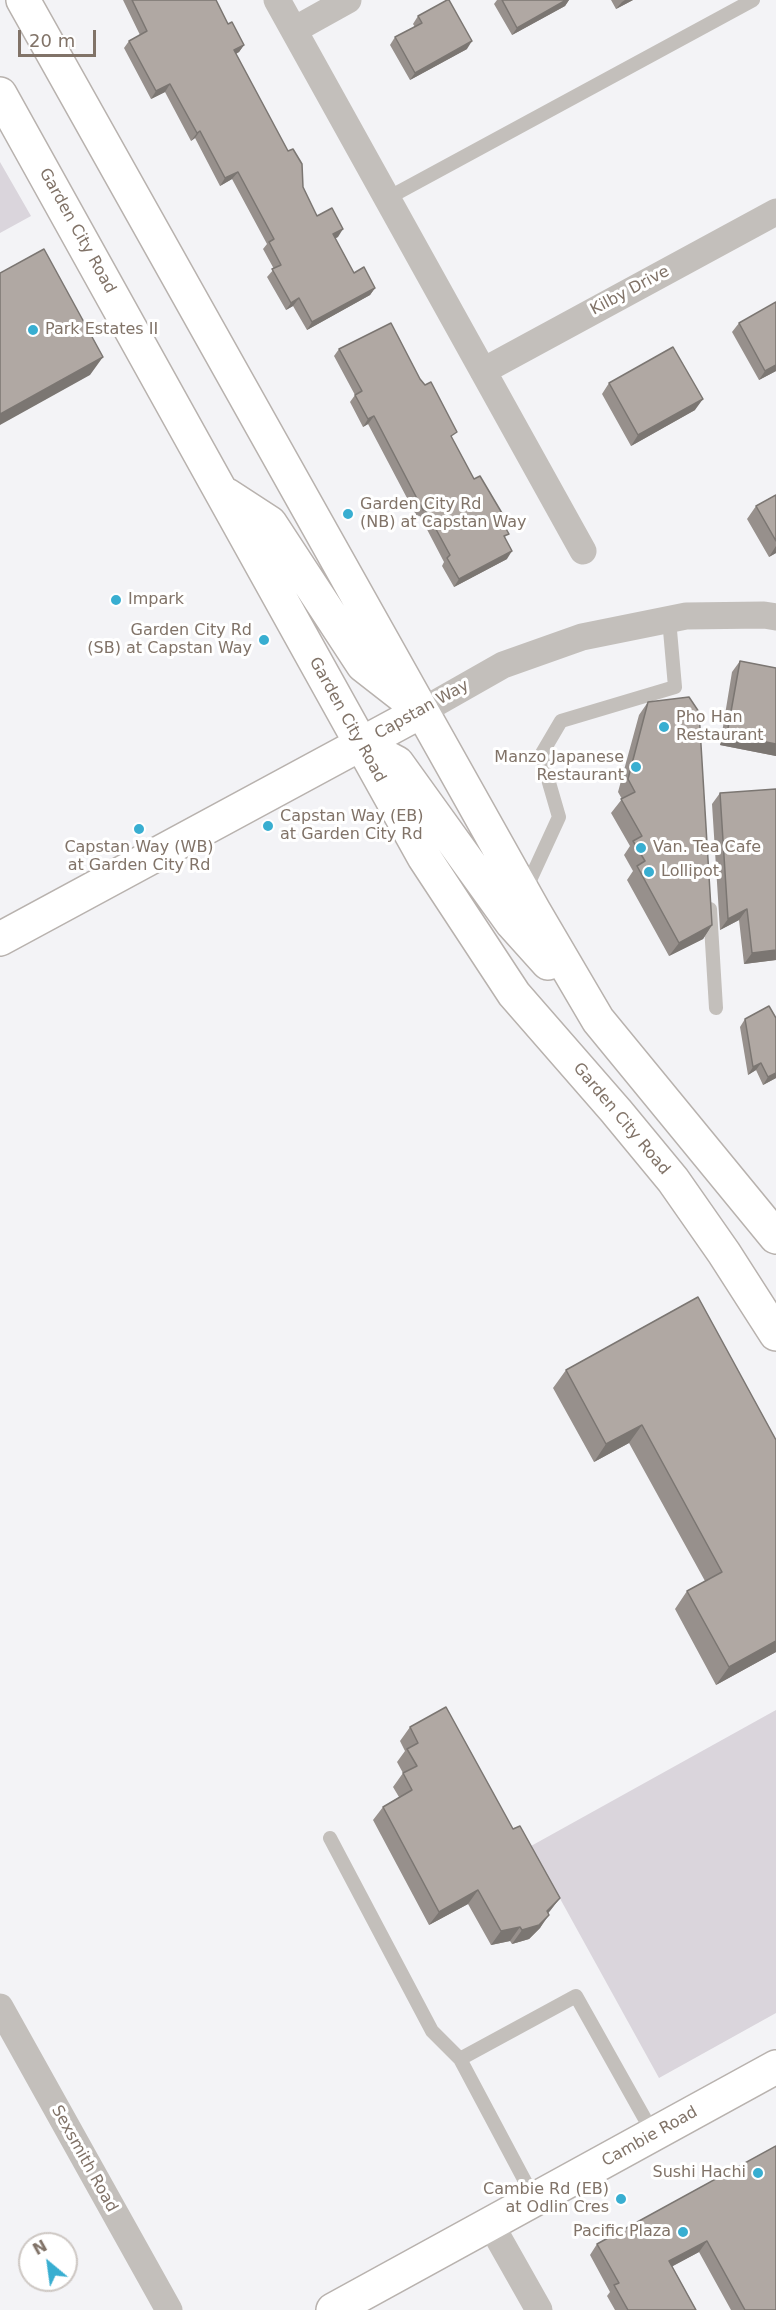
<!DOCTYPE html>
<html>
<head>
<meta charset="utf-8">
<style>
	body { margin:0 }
	#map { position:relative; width:776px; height:2310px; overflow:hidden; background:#f3f3f6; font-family:"DejaVu Sans",sans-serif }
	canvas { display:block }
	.north { position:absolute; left:18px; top:2232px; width:60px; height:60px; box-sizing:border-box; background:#fff; border:2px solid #cdc7c3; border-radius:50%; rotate:331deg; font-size:16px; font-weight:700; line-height:24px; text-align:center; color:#817368 }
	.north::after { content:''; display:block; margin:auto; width:21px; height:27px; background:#38aed1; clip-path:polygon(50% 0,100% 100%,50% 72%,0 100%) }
	.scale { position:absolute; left:18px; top:30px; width:78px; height:27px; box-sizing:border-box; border:3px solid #817368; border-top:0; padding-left:8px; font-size:18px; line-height:21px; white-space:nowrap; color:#817368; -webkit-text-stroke:4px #fff; paint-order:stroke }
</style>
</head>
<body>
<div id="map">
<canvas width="776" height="2310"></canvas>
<div class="north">N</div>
<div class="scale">20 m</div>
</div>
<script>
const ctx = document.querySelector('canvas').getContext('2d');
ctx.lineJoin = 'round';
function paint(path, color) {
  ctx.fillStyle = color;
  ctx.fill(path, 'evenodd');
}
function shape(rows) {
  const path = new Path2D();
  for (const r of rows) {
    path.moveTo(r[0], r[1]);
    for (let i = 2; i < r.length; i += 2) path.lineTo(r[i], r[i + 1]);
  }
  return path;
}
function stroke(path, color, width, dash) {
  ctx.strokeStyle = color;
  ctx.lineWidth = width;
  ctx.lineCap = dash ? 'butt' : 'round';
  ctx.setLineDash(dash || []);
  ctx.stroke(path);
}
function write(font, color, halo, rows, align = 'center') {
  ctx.font = font + ' "DejaVu Sans",sans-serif';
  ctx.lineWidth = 6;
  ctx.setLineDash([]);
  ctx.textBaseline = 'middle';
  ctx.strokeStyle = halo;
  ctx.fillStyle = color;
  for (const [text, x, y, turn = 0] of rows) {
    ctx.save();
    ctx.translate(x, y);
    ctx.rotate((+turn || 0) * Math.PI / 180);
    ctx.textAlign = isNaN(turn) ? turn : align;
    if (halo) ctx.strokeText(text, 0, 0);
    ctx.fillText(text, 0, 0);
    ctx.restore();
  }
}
paint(shape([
	[0,162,31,216,0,233],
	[776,1710,776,2013,659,2078,531,1846]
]), '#dad5dc');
const secondary = shape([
	[23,0,534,911,598,1020,776,1237],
	[0,94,424,857,514,994,616,1111,673,1180,724,1253,776,1334],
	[227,495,270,523,363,665,413,704],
	[361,744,397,763,512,923,548,963],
	[0,939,422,711],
	[333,2310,776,2067]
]);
stroke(secondary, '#b8b2ae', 36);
stroke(shape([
	[386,199,753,0],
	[525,891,559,817,541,755,561,721,675,687,669,619],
	[710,909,716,1008],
	[330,1838,432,2031,460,2059,535,2200],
	[460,2059,576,1996,654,2135]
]), '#c3bfbb', 14);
stroke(shape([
	[277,0,583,551],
	[294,30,348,0],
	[483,371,776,212],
	[422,711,503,665,582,637,686,616,764,615,776,617],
	[0,2007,169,2310],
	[491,2225,539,2310]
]), '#c3bfbb', 27);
stroke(secondary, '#fff', 33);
paint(shape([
	[123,0,216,0,228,24,244,45,239,52,236,54,317,216,338,237,335,238,354,273,375,288,370,295,307,330,293,306,286,310,267,277,274,269,263,249,267,244,232,179,220,186,195,138,191,141,165,92,151,99,124,48,129,41,140,35],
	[497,0,569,0,565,6,512,35,494,4],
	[611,0,633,0,616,9],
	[418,16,467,49,410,80,390,45,395,37,415,27,413,24],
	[739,323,776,371,759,380,732,332],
	[339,349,452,439,474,479,506,529,505,539,507,559,454,587,442,566,444,562,420,516,417,517,368,424,363,427,350,402,355,395,334,356],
	[609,383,695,410,631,446,602,394],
	[776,495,776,553,769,557,747,519,756,506],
	[740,661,776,668,776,756,720,745,732,672],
	[648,702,712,925,703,939,669,956,627,880,633,871,624,855,630,846,611,813,622,799,618,792,639,715],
	[720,793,776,960,744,964,739,920,720,930,712,804],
	[745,1019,776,1078,763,1085,756,1070,748,1075,740,1027],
	[698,1297,776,1652,716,1685,675,1609,687,1591,705,1581,629,1443,594,1462,553,1388,566,1370],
	[410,1727,513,1829,560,1898,548,1913,540,1928,529,1939,512,1944,510,1941,491,1945,468,1904,429,1925,373,1820,383,1807,399,1797,393,1787,403,1773,397,1762,405,1751,400,1741],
	[776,2146,776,2310,731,2310,699,2252,672,2266,696,2310,615,2310,607,2296,610,2292,590,2255,597,2244]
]), '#97908c');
paint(shape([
	[566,0,569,0,565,6,512,35,517,28],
	[625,0,633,0,616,9,622,2],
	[472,41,467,49,410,80,415,73],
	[244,45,239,52,229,57,234,50],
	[170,84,165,92,151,99,156,91],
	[200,131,195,138,191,141,197,133],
	[238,172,232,179,220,186,225,178],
	[343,229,338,237,328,242,333,234],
	[375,288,370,295,307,330,312,322],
	[299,298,293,306,286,310,291,303],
	[103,357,90,375,0,425,0,414],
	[776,365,776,371,759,380,765,371],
	[703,399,695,410,631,446,638,435],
	[374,416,368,424,363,427,368,419],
	[776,546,776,553,769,557],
	[512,551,507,559,454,587,459,579],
	[727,734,776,744,776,756,720,745],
	[747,909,739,920,720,930,728,919],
	[712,925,703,939,669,956,679,943],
	[776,950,776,960,744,964,752,953],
	[761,1063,756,1070,748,1075,753,1067],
	[776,1073,776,1078,763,1085,768,1077],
	[642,1425,629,1443,594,1462,606,1444],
	[776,1641,776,1652,716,1685,729,1667],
	[478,1890,468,1904,429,1925,439,1912],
	[560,1898,550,1911,537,1925,547,1911],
	[549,1915,540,1928,529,1939,512,1944,522,1930],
	[520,1927,510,1941,491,1945,501,1931],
	[707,2241,699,2252,662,2272,669,2261]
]), '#7b7672');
const building = shape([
	[132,0,216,0,228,24,232,22,244,45,234,50,288,151,293,149,302,164,303,187,317,216,332,208,343,229,333,234,354,273,364,267,375,288,312,322,299,298,291,303,272,269,281,265,269,242,274,239,238,172,225,178,200,131,197,133,170,84,156,91,129,41,147,31,132,0],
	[447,0,449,0,472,41,415,73,395,37,422,23,418,16,447,0],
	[502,0,566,0,517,28,502,0],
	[44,249,103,357,0,414,0,273,44,249],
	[776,302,776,365,765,371,739,323,776,302],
	[391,323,420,379,425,385,431,382,457,432,451,436,474,479,480,476,509,525,505,527,509,534,504,536,512,551,459,579,447,558,450,555,425,509,423,510,374,416,368,419,355,395,362,391,339,349,391,323],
	[673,347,703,399,638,435,609,383,673,347],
	[776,495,776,541,756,506,776,495],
	[740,661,776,668,776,744,727,734,740,661],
	[689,697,699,712,712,925,679,943,637,866,645,861,633,841,642,836,621,799,635,792,628,779,648,702,689,697],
	[776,789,776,950,752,953,747,909,728,919,720,793,776,789],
	[769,1006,776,1018,776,1073,768,1077,761,1063,753,1067,745,1019,769,1006],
	[698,1297,776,1440,776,1641,729,1667,687,1591,722,1572,642,1425,606,1444,566,1370,698,1297],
	[446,1707,513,1829,520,1826,560,1898,547,1911,549,1915,539,1925,522,1930,520,1927,501,1931,478,1890,439,1912,383,1807,412,1790,403,1773,417,1766,407,1749,418,1743,410,1727,446,1707],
	[776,2146,776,2310,745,2310,707,2241,669,2261,696,2310,628,2310,614,2285,619,2283,597,2244,776,2146]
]);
paint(building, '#b0a8a3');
stroke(building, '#7b7672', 1.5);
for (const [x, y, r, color] of [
	[33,330,6,"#38aed1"],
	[348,514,6,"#38aed1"],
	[116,600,6,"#38aed1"],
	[264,640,6,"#38aed1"],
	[664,727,6,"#38aed1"],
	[636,767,6,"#38aed1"],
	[268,826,6,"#38aed1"],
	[139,829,6,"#38aed1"],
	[641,848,6,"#38aed1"],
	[649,872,6,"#38aed1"],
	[758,2173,6,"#38aed1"],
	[621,2199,6,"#38aed1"],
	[683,2232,6,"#38aed1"]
]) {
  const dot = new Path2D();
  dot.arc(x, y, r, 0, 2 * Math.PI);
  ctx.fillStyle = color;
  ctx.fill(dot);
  stroke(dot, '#fff', 2);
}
write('16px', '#817368', '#fff', [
	["Garden City Road",77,231,61],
	["Kilby Drive",630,291,-28],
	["Capstan Way",422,710,-29],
	["Garden City Road",347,720,61],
	["Garden City Road",621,1119,50],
	["Cambie Road",650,2137,-29],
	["Sexsmith Road",84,2159,61]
]);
write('16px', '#817368', '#fff', [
	["Park Estates II",45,330],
	["Garden City Rd",360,505],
	["(NB) at Capstan Way",360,523],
	["Impark",128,600],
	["Garden City Rd",252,631,"right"],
	["(SB) at Capstan Way",252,649,"right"],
	["Pho Han",676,718],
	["Restaurant",676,736],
	["Manzo Japanese",624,758,"right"],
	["Restaurant",624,776,"right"],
	["Capstan Way (EB)",280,817],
	["at Garden City Rd",280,835],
	["Capstan Way (WB)",139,848,"center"],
	["at Garden City Rd",139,866,"center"],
	["Van. Tea Cafe",653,848],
	["Lollipot",661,872],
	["Sushi Hachi",746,2173,"right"],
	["Cambie Rd (EB)",609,2190,"right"],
	["at Odlin Cres",609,2208,"right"],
	["Pacific Plaza",671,2232,"right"]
], 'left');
</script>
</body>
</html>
